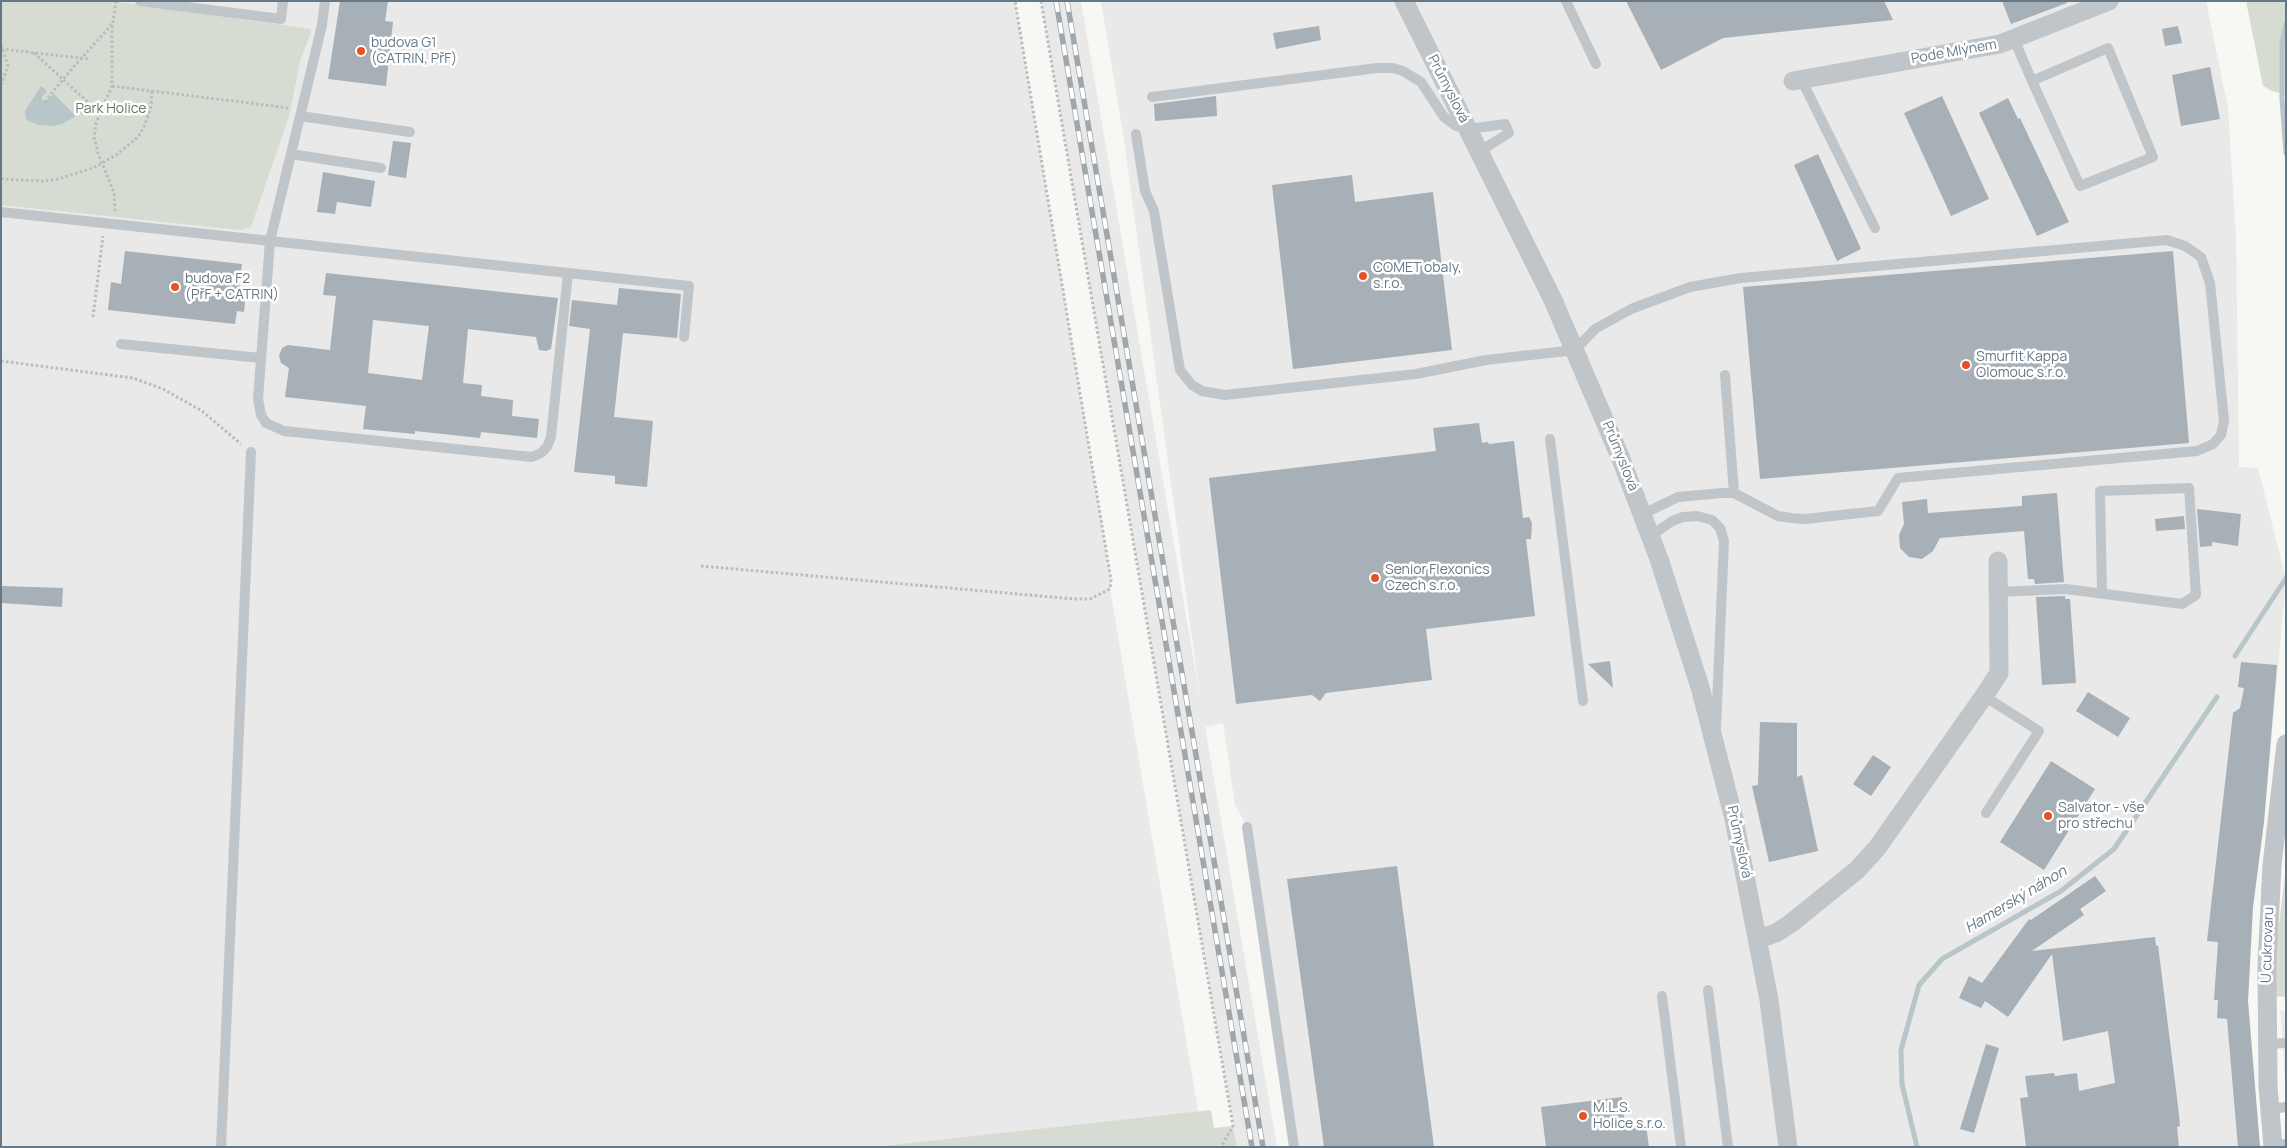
<!DOCTYPE html>
<html>
<head>
<meta charset="utf-8">
<style>
	body { margin:0 }
	#map { position:relative; width:2287px; height:1148px; overflow:hidden; background:#f7f7f4; font-family:Manrope,sans-serif }
	canvas { display:block }
	.frame { position:absolute; inset:0; border:2px solid #667886; pointer-events:none }
</style>
</head>
<body>
<div id="map">
<canvas width="2287" height="1148"></canvas>
<div class="frame"></div>
</div>
<script>
const ctx = document.querySelector('canvas').getContext('2d');
ctx.lineJoin = 'round';
function paint(path, color) {
  ctx.fillStyle = color;
  ctx.fill(path, 'evenodd');
}
function shape(rows) {
  const path = new Path2D();
  for (const r of rows) {
    path.moveTo(r[0], r[1]);
    for (let i = 2; i < r.length; i += 2) path.lineTo(r[i], r[i + 1]);
  }
  return path;
}
function stroke(path, color, width, dash) {
  ctx.strokeStyle = color;
  ctx.lineWidth = width;
  ctx.lineCap = dash ? 'butt' : 'round';
  ctx.setLineDash(dash || []);
  ctx.stroke(path);
}
function write(font, color, halo, rows, align = 'center') {
  ctx.font = font + ' Manrope,sans-serif';
  ctx.lineWidth = 5;
  ctx.setLineDash([]);
  ctx.textBaseline = 'middle';
  ctx.strokeStyle = halo;
  ctx.fillStyle = color;
  for (const [text, x, y, turn = 0] of rows) {
    ctx.save();
    ctx.translate(x, y);
    ctx.rotate((+turn || 0) * Math.PI / 180);
    ctx.textAlign = isNaN(turn) ? turn : align;
    if (halo) ctx.strokeText(text, 0, 0);
    ctx.fillText(text, 0, 0);
    ctx.restore();
  }
}
paint(shape([
	[1,1,1015,1,1111,579,1110,589,1200,1122,971,1147,1,1147],
	[1041,1,1081,1,1201,703,1123,133,1101,1,2206,1,2228,108,2236,240,2239,467,2258,468,2286,579,2264,822,2253,907,2248,1001,2260,1147,1294,1147,1247,827,1235,805,1223,723,1205,727,1277,1147,1237,1147],
	[2280,1011,2286,1011,2286,1099,2282,1030]
]), '#e8e9e8');
paint(shape([
	[1,1,112,1,311,29,309,38,300,61,290,113,251,227,240,230,1,205],
	[2246,1,2286,1,2286,94,2272,91,2263,86],
	[2286,868,2286,997,2270,996],
	[1211,1110,1214,1128,1233,1126,1237,1147,875,1147]
]), '#d7dcd3');
paint(shape([
	[41,86,47,91,41,98,45,102,54,94,76,116,62,124,52,126,39,125,26,120,25,111]
]), '#b8c5c9');
stroke(shape([
	[2286,24,2282,43,2282,99,2286,153],
	[2235,656,2286,578],
	[1917,1147,1902,1084,1901,1050,1919,985,1942,959,2061,891,2114,849,2217,697]
]), '#b8c5c9', 5);
paint(shape([
	[340,1,388,1,385,21,393,22,386,86,328,79],
	[1626,1,1884,1,1893,20,1723,38,1661,70],
	[2002,1,2066,1,2067,3,2011,24],
	[1319,26,1321,40,1276,49,1273,33],
	[2178,26,2182,43,2165,46,2162,29],
	[2210,67,2220,119,2181,126,2172,75],
	[1216,96,1217,116,1155,121,1154,104],
	[1942,96,1989,199,1951,216,1904,113],
	[2008,98,2018,119,2020,118,2069,222,2037,236,1979,113],
	[393,141,411,143,406,178,388,175],
	[1818,154,1861,249,1837,261,1794,165],
	[323,172,375,181,371,207,337,202,335,214,317,212],
	[1352,175,1355,202,1433,192,1452,350,1293,369,1272,185],
	[125,251,242,264,239,291,246,292,244,312,237,311,235,324,108,310,111,282,121,284],
	[2173,251,2189,443,1760,479,1743,287],
	[326,273,558,298,551,349,546,351,539,350,536,337,468,329,463,383,482,385,481,396,513,400,512,416,539,419,537,438,481,432,480,438,415,431,415,434,363,429,366,406,285,397,289,368,281,363,279,356,282,348,288,345,330,350,336,296,323,295],
	[373,320,429,326,422,380,368,373],
	[619,288,681,294,677,338,623,333,614,417,653,421,647,487,615,484,615,476,574,472,590,329,569,326,572,300,617,305],
	[1479,423,1482,443,1488,442,1489,444,1514,441,1523,518,1529,517,1532,523,1531,539,1526,539,1535,616,1426,629,1432,680,1326,693,1320,701,1312,695,1236,704,1209,478,1436,451,1433,428],
	[2057,493,2064,582,2035,584,2034,579,2028,579,2024,531,1940,538,1933,551,1922,559,1909,557,1900,548,1899,535,1904,524,1902,502,1927,499,1928,513,2022,506,2022,496],
	[2197,509,2241,514,2238,546,2212,542,2212,546,2200,547],
	[2184,516,2185,529,2156,531,2155,519],
	[1,586,63,588,62,607,1,603],
	[2065,596,2065,599,2070,599,2076,683,2042,685,2036,597],
	[1610,661,1613,688,1588,664],
	[2241,662,2277,665,2264,822,2253,907,2248,1001,2260,1147,2238,1147,2227,1019,2217,1018,2218,1000,2214,1000,2218,942,2207,941,2233,713,2240,708,2244,688,2238,687],
	[2088,692,2130,718,2118,737,2076,711],
	[1760,722,1797,723,1797,777,1802,775,1818,851,1769,862,1752,786,1758,785],
	[1873,755,1891,767,1871,796,1853,784],
	[2051,761,2095,789,2044,870,2000,842],
	[1397,866,1434,1147,1324,1147,1287,879],
	[2095,876,2106,891,2080,909,2084,915,2032,951,2155,937,2156,946,2158,945,2178,1106,2180,1126,2177,1127,2179,1147,2026,1147,2020,1098,2028,1097,2025,1076,2054,1073,2055,1076,2077,1073,2079,1091,2115,1083,2108,1031,2063,1041,2052,954,2008,1017,1985,1001,1981,1008,1959,998,1969,976,1982,983,2029,919,2031,920],
	[1986,1044,1999,1048,1974,1133,1960,1129],
	[1622,1097,1625,1127,1646,1125,1649,1147,1546,1147,1541,1107]
]), '#a7b0b6');
stroke(shape([
	[1041,1,1233,1126,1221,1147],
	[1,45,8,66,1,85],
	[1,49,89,59],
	[34,53,101,114],
	[112,86,289,108],
	[45,102,63,79,113,23],
	[1,179,42,181,58,179,93,168,116,155,138,137,144,127,151,107,152,91],
	[115,211,114,193,98,153,94,137,96,123,112,86,112,29,116,1],
	[93,317,103,236],
	[1,361,133,378,163,389,202,411,241,444],
	[701,566,1074,599,1090,599,1110,589,1111,580,1015,1]
]), '#b8bcbf', 3, [2.5, 2.5]);
stroke(shape([
	[140,1,281,19,283,1],
	[325,1,322,25,270,241,258,399,261,415,266,423,284,431,532,457,541,453,547,447,551,437,568,273],
	[1566,1,1596,64],
	[2014,39,2032,81,2080,186,2153,157,2108,48,2032,81],
	[1801,79,1875,228],
	[1152,97,1377,68,1393,68,1403,71,1421,82,1444,117,1456,126,1469,129,1505,124,1509,133,1480,151],
	[300,116,410,132],
	[1136,134,1145,191,1154,211,1180,370,1192,385,1202,391,1225,395,1416,374,1486,360,1575,350,1595,329,1631,309,1690,287,1741,278,2167,240,2185,246,2201,257,2210,283,2224,421,2221,435,2213,444,2197,451,1898,478,1878,511,1805,519,1791,518,1778,516,1734,493,1722,493,1678,497,1643,514],
	[291,154,381,168],
	[1,212,689,286,684,337],
	[121,344,261,358],
	[1725,375,1734,493],
	[1550,439,1583,701],
	[1651,536,1672,521,1683,517,1697,516,1712,520,1720,528,1724,541,1716,728],
	[1998,592,2066,589,2182,604,2196,595,2189,488,2100,491,2102,593],
	[1984,696,2039,731,1986,813],
	[1247,827,1294,1147],
	[1708,990,1728,1147],
	[1662,996,1681,1147],
	[2267,1044,2286,1043],
	[2270,1109,2286,1107],
	[2273,1145,2286,1144],
	[221,1147,251,452]
]), '#c0c5c9', 10);
stroke(shape([
	[1404,1,1553,300,1621,459,1659,559,1700,687,1734,819,1769,1000,1788,1147],
	[1793,81,2000,44,2109,1],
	[1758,939,1776,933,1790,924,1857,870,1877,848,1984,696,1999,673,1998,561],
	[2273,1147,2268,1086,2267,966,2272,865,2286,744]
]), '#c0c5c9', 19);
const rail = shape([
	[1056,1,1252,1147],
	[1067,1,1263,1147]
]);
stroke(rail, '#9fa7ad', 5.5);
stroke(rail, '#fff', 4, [11]);
for (const [x, y, r, color] of [
	[361,51,5,"#e65226"],
	[1363,276,5,"#e65226"],
	[175,287,5,"#e65226"],
	[1966,365,5,"#e65226"],
	[1375,578,5,"#e65226"],
	[2048,816,5,"#e65226"],
	[1583,1116,5,"#e65226"]
]) {
  const dot = new Path2D();
  dot.arc(x, y, r, 0, 2 * Math.PI);
  ctx.fillStyle = color;
  ctx.fill(dot);
  stroke(dot, '#fff', 2);
}
write('14px', '#667886', '#fff', [
	["budova G1",371,43],
	["(CATRIN, PřF)",371,59],
	["COMET obaly,",1373,268],
	["s.r.o.",1373,284],
	["budova F2",185,279],
	["(PřF + CATRIN)",185,295],
	["Smurfit Kappa",1976,357],
	["Olomouc s.r.o.",1976,373],
	["Senior Flexonics",1385,570],
	["Czech s.r.o.",1385,586],
	["Salvator - vše",2058,808],
	["pro střechu",2058,824],
	["M.L.S.",1593,1108],
	["Holice s.r.o.",1593,1124]
], 'left');
write('14px', '#667886', '#fff', [
	["Pode Mlýnem",1954,52,-10],
	["Průmyslová",1448,89,63],
	["Průmyslová",1620,456,68],
	["Průmyslová",1739,842,78],
	["U cukrovaru",2268,945,-88]
]);
write('14px', '#667861', '#fff', [
	["Park Holice",111,109]
]);
write('italic 15px', '#627982', '#fff', [
	["Hamerský náhon",2016,900,-31]
]);
</script>
</body>
</html>
